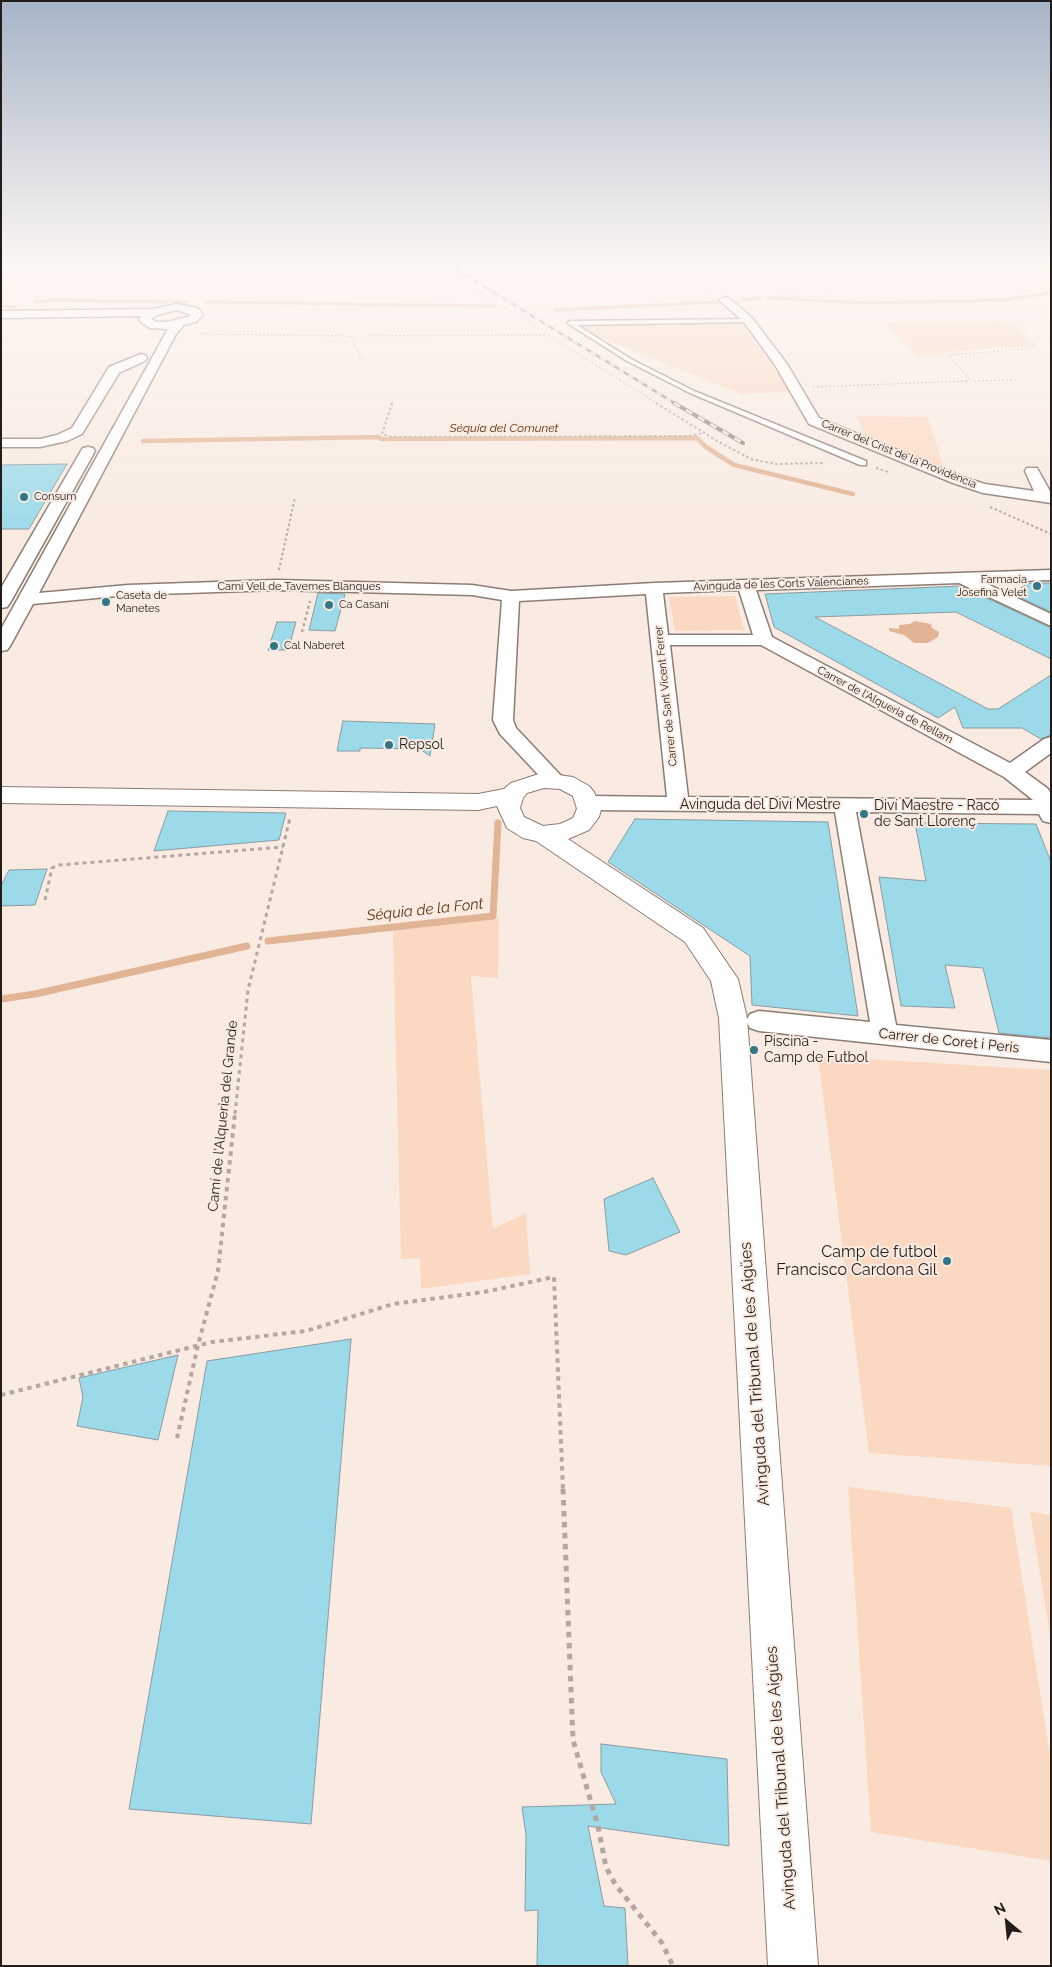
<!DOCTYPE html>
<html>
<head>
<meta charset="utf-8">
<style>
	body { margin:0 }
	#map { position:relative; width:1052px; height:1967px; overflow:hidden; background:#f9ebe2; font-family:Raleway,sans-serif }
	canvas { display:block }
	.frame { position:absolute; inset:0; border:2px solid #221d1a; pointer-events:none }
	.north { position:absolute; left:982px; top:1897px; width:50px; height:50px; -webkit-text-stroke:4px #f9ebe2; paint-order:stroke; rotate:332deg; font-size:14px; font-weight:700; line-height:20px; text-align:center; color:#221d1a }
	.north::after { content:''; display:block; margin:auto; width:18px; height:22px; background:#221d1a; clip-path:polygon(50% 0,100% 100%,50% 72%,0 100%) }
</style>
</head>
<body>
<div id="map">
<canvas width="1052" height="1967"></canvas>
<div class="frame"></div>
<div class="north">N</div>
</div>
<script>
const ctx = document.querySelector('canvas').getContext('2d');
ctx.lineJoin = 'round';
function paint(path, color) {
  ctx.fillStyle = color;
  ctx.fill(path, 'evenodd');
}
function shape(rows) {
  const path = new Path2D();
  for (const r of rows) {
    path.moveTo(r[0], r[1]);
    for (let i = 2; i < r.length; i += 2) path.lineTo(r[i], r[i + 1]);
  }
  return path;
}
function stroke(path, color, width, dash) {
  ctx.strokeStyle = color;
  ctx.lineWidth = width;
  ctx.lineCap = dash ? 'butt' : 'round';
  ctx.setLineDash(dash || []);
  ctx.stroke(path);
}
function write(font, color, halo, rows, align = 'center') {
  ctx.font = font + ' Raleway,sans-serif';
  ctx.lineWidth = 4;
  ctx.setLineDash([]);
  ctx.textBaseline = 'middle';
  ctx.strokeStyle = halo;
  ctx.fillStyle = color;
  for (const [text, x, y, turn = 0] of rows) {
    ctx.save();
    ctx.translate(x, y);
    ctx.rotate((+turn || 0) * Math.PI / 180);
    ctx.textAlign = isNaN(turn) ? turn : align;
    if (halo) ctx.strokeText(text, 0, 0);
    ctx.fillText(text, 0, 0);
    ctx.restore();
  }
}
paint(shape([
	[740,321,791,392,742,394,602,338,573,323],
	[1010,321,1032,345,1030,346,944,352,945,355,917,357,885,322],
	[857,416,928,417,943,466,865,436],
	[735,596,744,630,675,631,669,597],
	[499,918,498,978,471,976,493,1229,526,1213,530,1274,421,1289,420,1258,401,1259,393,930],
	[818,1056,1051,1070,1051,1466,869,1453],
	[848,1487,1011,1508,1051,1762,1051,1861,871,1832],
	[1030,1512,1051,1515,1051,1642]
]), '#fbd8c1');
paint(shape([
	[915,621,931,624,932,628,939,632,938,637,928,643,914,643,904,635,889,631,889,628,899,629,899,625,910,624]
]), '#e1b495');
stroke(shape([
	[768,298,868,303,1003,300,1051,293],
	[742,300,761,298],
	[35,302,48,300,188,302],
	[204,302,494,306],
	[1,306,15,307],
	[555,310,719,302]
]), '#e1b495', 3);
stroke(shape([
	[143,441,379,437,381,439,697,438,706,447,734,465,853,494]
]), '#e1b495', 4.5);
stroke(shape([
	[268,941,493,916,498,823],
	[1,999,35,994,247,946]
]), '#e1b495', 7);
const building = shape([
	[67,464,29,529,1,529,1,465,67,464],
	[1028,583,1051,583,1051,612,1012,594,1028,583],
	[961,586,1051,628,1051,659,956,612,815,617,988,709,998,709,1051,675,1051,735,1041,739,1022,728,963,728,955,707,938,718,774,627,765,594,961,586],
	[318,593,345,594,335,631,309,630,318,593],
	[277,622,296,622,288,650,268,650,277,622],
	[343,721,435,724,430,756,420,749,360,748,360,751,337,751,343,721],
	[168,811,286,813,279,840,154,851,168,811],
	[635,819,828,822,858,1016,752,1005,750,956,608,862,635,819],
	[915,823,1036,824,1051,862,1051,1038,999,1033,983,968,945,965,955,1008,901,1006,879,877,926,881,915,823],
	[47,869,35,905,1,906,1,886,9,870,47,869],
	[653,1178,680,1232,626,1255,609,1251,604,1199,653,1178],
	[351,1339,311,1824,129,1809,207,1361,351,1339],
	[178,1355,158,1440,77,1426,83,1397,79,1378,178,1355],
	[601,1744,727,1759,729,1846,588,1826,604,1906,625,1908,628,1966,537,1966,538,1910,525,1911,526,1835,522,1807,616,1804,601,1772,601,1744]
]);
paint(building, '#9cdaea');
stroke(building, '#8a9b9f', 1);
const lane = shape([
	[750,319,748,322,577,325,631,359,694,391,866,461,866,465,860,465,690,393,627,361,567,323,570,321,750,319]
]);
const street = shape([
	[725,297,729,298,752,318,787,364,819,418,963,477,985,484,1034,491,1025,471,1027,468,1037,468,1051,493,1051,503,983,493,953,483,809,424,775,365,744,322,719,300,725,297],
	[177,304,198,308,203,315,196,322,184,325,176,334,39,593,128,585,276,580,472,585,511,591,654,583,1051,570,1051,580,983,582,1051,614,1051,626,959,583,756,590,772,637,1010,763,1044,739,1051,737,1051,753,1025,772,1047,788,1051,793,1051,823,1043,821,1039,814,856,812,896,1025,1051,1040,1051,1062,759,1031,750,1028,746,1021,750,1014,759,1011,870,1022,835,812,589,810,581,808,578,803,581,798,589,796,667,797,646,594,519,601,513,720,516,728,565,780,562,785,555,787,548,785,500,734,493,720,502,600,472,595,276,590,128,595,33,604,10,646,7,650,1,651,1,629,168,329,150,328,141,322,139,320,141,316,1,318,1,311,153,309,177,304],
	[177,310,191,315,188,317,166,322,157,322,151,319,157,315,177,310],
	[739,590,753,635,668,635,663,593,739,590],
	[670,645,761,645,1004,777,1033,800,688,797,670,645],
	[141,354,145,355,147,358,145,361,119,373,82,434,67,441,40,447,1,447,1,439,40,439,57,435,72,428,109,367,141,354],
	[88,447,93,448,95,451,10,603,7,607,1,608,1,588,81,451,83,448,88,447]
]);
const secondary = shape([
	[542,773,573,777,589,786,594,792,601,809,599,817,589,830,568,839,703,928,738,979,747,1018,818,1966,768,1966,719,1018,711,981,685,942,536,841,523,838,507,828,497,806,478,810,1,803,1,787,478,794,504,789,511,783,542,773],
	[544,788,560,789,573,796,577,809,573,818,560,824,543,826,524,817,520,808,523,798,527,793,544,788]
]);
stroke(lane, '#8a7d75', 3);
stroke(street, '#8a7d75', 3);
stroke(secondary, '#8a7d75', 2);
stroke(shape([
	[268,260,314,260],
	[425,260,459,279,658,404],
	[637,260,680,276,712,292],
	[1,262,122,260],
	[746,298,787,296,830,297,797,260],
	[199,334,351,336,545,335],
	[351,336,362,360],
	[966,381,1015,380],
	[813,387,965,381,969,379,949,355,1025,349,1035,345,1013,322],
	[392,404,393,401]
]), '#b3a8a1', 1, [2, 2]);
stroke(shape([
	[392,403,382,434,392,437,689,436,703,433],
	[656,403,719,442,751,459,776,464,823,463],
	[876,468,889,472],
	[990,507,1051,534],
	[279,570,295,497]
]), '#b3a8a1', 2, [2.5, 2.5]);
stroke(shape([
	[302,632,310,601]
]), '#b3a8a1', 2.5, [3, 3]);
stroke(shape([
	[45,900,52,868,59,865,283,847],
	[235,1114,248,990,290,818]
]), '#b3a8a1', 3, [4, 4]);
stroke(shape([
	[1,1395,212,1342,306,1331,393,1304,484,1292,554,1277,563,1490],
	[177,1438,198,1345,218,1271,235,1113]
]), '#b3a8a1', 4, [4.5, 4.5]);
stroke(shape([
	[563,1489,573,1740,598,1826,606,1867,615,1884,662,1943,673,1966]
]), '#b3a8a1', 5, [5.5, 5.5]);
paint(lane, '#fff');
paint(street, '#fff');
paint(secondary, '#fff');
const railFar1 = shape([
	[441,260,676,404]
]);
const rail = shape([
	[674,403,743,443]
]);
stroke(railFar1, '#8c827d', 2.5);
stroke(rail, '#8c827d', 4);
stroke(railFar1, '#f9ebe2', 2, [5.5]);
stroke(rail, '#f9ebe2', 2.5, [7]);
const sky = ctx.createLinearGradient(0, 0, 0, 535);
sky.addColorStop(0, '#a5b4c7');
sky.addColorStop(0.49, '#fcf6f2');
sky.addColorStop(1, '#fcf6f200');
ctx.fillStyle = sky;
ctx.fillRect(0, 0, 1052, 535);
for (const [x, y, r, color] of [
	[24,497,5,"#337686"],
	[1037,586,5,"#337686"],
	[106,602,5,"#337686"],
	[329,605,5,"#337686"],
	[274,646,5,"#337686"],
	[389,745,5,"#337686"],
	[864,814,5,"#337686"],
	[754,1050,5,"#337686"],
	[947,1261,5,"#337686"]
]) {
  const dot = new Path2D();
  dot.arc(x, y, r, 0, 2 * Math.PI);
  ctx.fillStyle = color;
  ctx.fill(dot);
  stroke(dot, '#f9ebe2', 2);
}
write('11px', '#221d1a', '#f9ebe2', [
	["Carrer del Crist de la Providència",899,454,22],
	["Avinguda de les Corts Valencianes",781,584,-2],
	["Camí Vell de Tavernes Blanques",299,587],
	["Carrer de Sant Vicent Ferrer",666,696,-96],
	["Carrer de l'Alqueria de Rellam",885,705,28]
]);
write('11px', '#221d1a', '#f9ebe2', [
	["Consum",34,497],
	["Farmacia",1027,580,"right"],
	["Josefina Velet",1027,593,"right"],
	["Caseta de",116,596],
	["Manetes",116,609],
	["Ca Casaní",339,605],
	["Cal Naberet",284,646]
], 'left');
write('italic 12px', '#5e3310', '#f9ebe2', [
	["Séquia del Comunet",504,428]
]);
write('14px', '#221d1a', '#f9ebe2', [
	["Repsol",399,745],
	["Diví Maestre - Racó",874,806],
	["de Sant Llorenç",874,822],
	["Piscina -",764,1042],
	["Camp de Futbol",764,1058]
], 'left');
write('14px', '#221d1a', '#f9ebe2', [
	["Avinguda del Diví Mestre",760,805],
	["Carrer de Coret i Peris",949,1041,6],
	["Camí de l'Alqueria del Grande",223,1116,-84]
]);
write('italic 15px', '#5e3310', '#f9ebe2', [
	["Séquia de la Font",425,910,-6]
]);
write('16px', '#221d1a', '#f9ebe2', [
	["Camp de futbol",937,1252],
	["Francisco Cardona Gil",937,1270]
], 'right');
write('16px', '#221d1a', '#f9ebe2', [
	["Avinguda del Tribunal de les Aigües",755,1374,-94],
	["Avinguda del Tribunal de les Aigües",781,1778,-94]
]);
</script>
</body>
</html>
